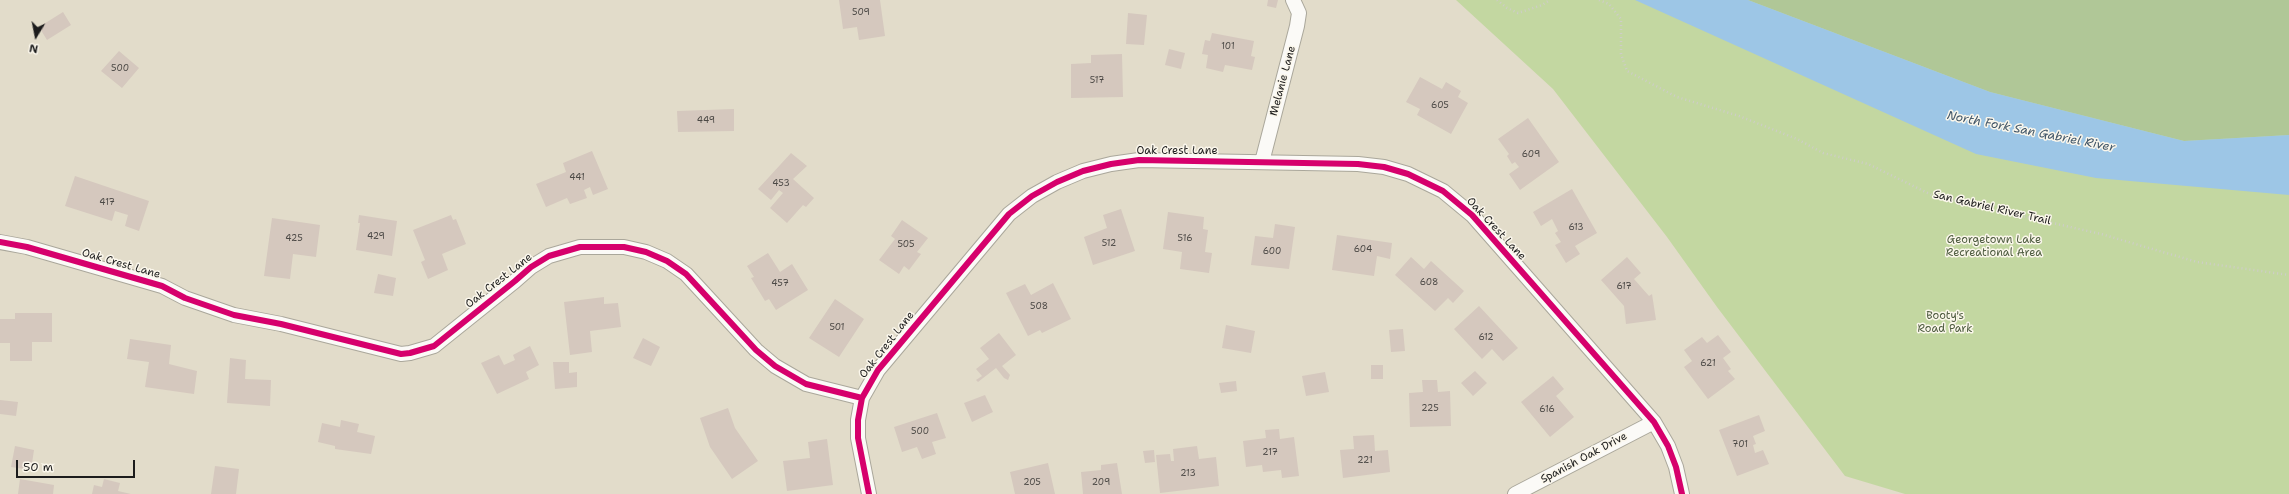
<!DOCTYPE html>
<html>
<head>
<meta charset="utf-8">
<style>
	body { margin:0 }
	#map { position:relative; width:2289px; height:494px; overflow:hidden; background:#e2dcca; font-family:"Shantell Sans",sans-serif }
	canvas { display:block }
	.north { position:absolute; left:16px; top:16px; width:40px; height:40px; -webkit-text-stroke:3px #fbf7ec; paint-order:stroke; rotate:190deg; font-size:11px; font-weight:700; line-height:16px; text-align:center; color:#1c1c1c }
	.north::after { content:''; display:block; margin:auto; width:14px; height:18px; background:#1c1c1c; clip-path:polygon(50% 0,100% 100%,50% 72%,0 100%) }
	.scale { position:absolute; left:16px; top:460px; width:119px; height:18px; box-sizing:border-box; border:2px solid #1c1c1c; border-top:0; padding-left:5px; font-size:12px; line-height:14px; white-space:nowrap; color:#1c1c1c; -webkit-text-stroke:3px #fbf7ec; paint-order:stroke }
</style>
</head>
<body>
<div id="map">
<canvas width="2289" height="494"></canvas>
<div class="north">N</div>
<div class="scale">50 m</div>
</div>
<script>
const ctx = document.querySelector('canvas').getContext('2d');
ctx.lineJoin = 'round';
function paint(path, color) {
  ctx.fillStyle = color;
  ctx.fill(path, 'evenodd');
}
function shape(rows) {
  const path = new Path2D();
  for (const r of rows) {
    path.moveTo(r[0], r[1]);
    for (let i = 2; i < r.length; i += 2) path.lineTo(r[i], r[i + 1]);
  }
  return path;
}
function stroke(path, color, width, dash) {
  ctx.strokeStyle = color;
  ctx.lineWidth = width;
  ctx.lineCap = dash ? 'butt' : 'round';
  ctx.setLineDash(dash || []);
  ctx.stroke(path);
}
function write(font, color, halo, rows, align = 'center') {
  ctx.font = font + ' "Shantell Sans",sans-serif';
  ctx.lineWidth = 3;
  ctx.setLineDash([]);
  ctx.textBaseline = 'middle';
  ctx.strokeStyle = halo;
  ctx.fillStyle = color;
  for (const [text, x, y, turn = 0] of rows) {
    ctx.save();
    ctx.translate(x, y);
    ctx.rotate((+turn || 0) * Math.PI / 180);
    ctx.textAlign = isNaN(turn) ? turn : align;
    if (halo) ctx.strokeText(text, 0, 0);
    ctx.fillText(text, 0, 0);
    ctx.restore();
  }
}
paint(shape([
	[1456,0,2289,0,2289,494,1905,494,1845,476,1717,307,1667,237,1553,89]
]), '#c3d7a1');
paint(shape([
	[1748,0,2289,0,2289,135,2184,141,1990,92]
]), '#b0c797');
paint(shape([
	[1635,0,1748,0,1990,92,2184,141,2289,135,2289,195,2096,178,1976,154]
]), '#9dc6e6');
paint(shape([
	[839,0,880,0,885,36,859,40,857,27,843,29],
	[1268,0,1278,0,1276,8,1267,6],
	[63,12,71,25,47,40,39,27],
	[1128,13,1147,15,1144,45,1126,44],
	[1212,33,1254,41,1251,56,1255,57,1252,70,1225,65,1223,72,1206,68,1208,55,1202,54,1205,40,1210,41],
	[1169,49,1185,53,1181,69,1165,65],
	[119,51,139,68,122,88,101,71],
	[1122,54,1123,97,1071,98,1071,64,1091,63,1091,55],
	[1420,77,1442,89,1446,82,1461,91,1458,97,1468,103,1451,134,1417,115,1420,109,1406,102],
	[734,109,734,131,678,132,677,111],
	[1528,118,1559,162,1520,190,1509,174,1519,167,1515,162,1512,164,1507,156,1509,154,1498,139],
	[592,151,608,189,593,195,590,187,584,190,587,198,570,204,567,198,546,207,536,184,566,172,563,163],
	[791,153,807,166,793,179,814,198,806,207,803,205,787,223,770,208,783,193,779,190,771,200,758,189],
	[75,176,149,201,139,231,125,226,128,215,115,211,112,221,65,206],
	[1572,189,1597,233,1575,246,1580,254,1566,263,1555,245,1561,242,1555,233,1558,231,1552,219,1541,226,1533,212],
	[1121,209,1135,251,1093,265,1084,237,1107,228,1103,215],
	[1168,212,1204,217,1203,229,1208,230,1205,252,1212,253,1209,273,1180,269,1182,252,1163,249],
	[359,215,397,221,392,256,356,250,360,223,358,223],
	[451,215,453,220,456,219,466,244,442,254,448,270,428,279,421,262,425,260,413,230],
	[272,218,320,225,316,257,293,254,290,279,264,276],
	[902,220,928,238,917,252,921,254,909,270,904,266,899,274,879,260,895,239,891,236],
	[1275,224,1295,227,1289,269,1251,265,1255,236,1273,238],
	[1337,235,1392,243,1390,259,1377,256,1374,276,1332,270],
	[768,253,780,272,792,264,808,290,776,310,769,299,765,301,751,278,754,277,747,266],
	[1411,257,1424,269,1431,261,1464,291,1453,303,1448,298,1435,311,1395,275],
	[1627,257,1641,273,1634,279,1649,296,1652,294,1656,320,1626,324,1624,306,1601,280],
	[378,274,396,278,393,296,374,293],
	[1053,283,1071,319,1042,333,1040,330,1028,336,1006,293,1025,284,1031,295],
	[604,297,604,304,618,303,621,327,590,331,592,352,570,355,564,302],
	[835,299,864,319,839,357,809,338],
	[1479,306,1518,348,1503,361,1492,349,1482,359,1454,329],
	[15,313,52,313,52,342,32,342,32,361,10,361,10,343,0,343,0,319,15,319],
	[1226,325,1255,331,1251,353,1222,348],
	[1403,329,1405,351,1391,352,1389,330],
	[999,333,1016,355,1002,366,1010,375,1008,380,1004,378,996,368,978,382,976,380,982,376,976,369,989,359,980,348],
	[1718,335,1731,352,1723,358,1731,369,1728,371,1735,379,1708,399,1684,367,1692,361,1684,350,1702,337,1707,343],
	[643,338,660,347,651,366,633,358],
	[130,339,171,345,169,364,197,371,194,394,145,387,149,362,127,359],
	[530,346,539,365,526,372,529,379,497,394,481,363,499,355,504,365,515,360,513,355],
	[230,358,246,360,245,379,271,380,270,406,227,403],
	[553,362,569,362,569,373,577,372,577,387,555,389],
	[1371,365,1383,365,1383,379,1371,379],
	[1475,371,1487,383,1473,396,1461,383],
	[1325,372,1329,392,1306,396,1302,376],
	[1553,376,1564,389,1556,396,1574,417,1550,437,1521,402],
	[1422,380,1437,380,1438,392,1450,391,1451,426,1410,427,1409,393,1423,392],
	[1236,381,1237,391,1221,393,1219,383],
	[985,395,993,412,972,422,964,403],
	[0,400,18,402,16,416,0,414],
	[728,408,735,428,758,461,732,479,710,447,700,418],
	[937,413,946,438,932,442,936,454,922,459,917,447,902,452,894,427],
	[1759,415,1765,431,1753,436,1756,444,1753,445,1755,453,1763,450,1769,464,1737,476,1719,430],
	[341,420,359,424,357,432,375,436,371,454,335,449,335,446,318,442,322,423,340,427],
	[1279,429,1280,439,1294,437,1299,476,1282,478,1281,470,1263,472,1262,465,1246,467,1243,441,1266,438,1265,430],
	[1374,435,1375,451,1388,450,1390,472,1343,478,1340,450,1354,449,1353,436],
	[827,439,833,485,787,491,783,461,810,458,808,442],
	[15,446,34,450,31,470,11,467],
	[1197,446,1199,459,1216,457,1219,486,1160,493,1156,455,1170,454,1171,461,1174,461,1173,449],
	[1154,450,1155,462,1145,463,1143,451],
	[1048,463,1055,494,1015,494,1010,472],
	[1117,463,1122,494,1083,494,1081,472,1101,470,1101,465],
	[215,466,239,469,236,494,211,494],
	[20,479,54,485,53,494,18,494],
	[104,479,120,483,118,491,131,494,92,494,94,485,102,487]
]), '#d5c8be');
const street = shape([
	[1262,162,1297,26,1299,13,1293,0],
	[0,242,27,247,162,286,185,298,234,315,281,324,401,354,410,353,434,346,515,281,531,267,549,256,580,247,624,247,646,252,667,261,686,274,756,350,775,366,806,384,862,398],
	[869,494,858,438,858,420,862,398,878,370,1009,214,1032,196,1057,182,1083,171,1111,164,1139,160,1358,164,1384,167,1408,174,1443,191,1472,215,1654,422,1668,446,1676,467,1682,494],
	[1515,494,1654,422]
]);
stroke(street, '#aaa79b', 16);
stroke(shape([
	[1497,0,1507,8,1518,13,1542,5,1550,0],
	[1599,0,1609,4,1621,19,1621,54,1627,71,1677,97,1739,116,1797,139,1823,153,1868,164,1934,196,2101,234,2197,262,2289,275]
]), '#cecdc8', 2.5, [1, 3]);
stroke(street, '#fbfaf7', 14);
stroke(shape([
	[0,242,27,247,162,286,185,298,234,315,281,324,401,354,410,353,434,346,515,281,531,267,549,256,580,247,624,247,646,252,667,261,686,274,756,350,775,366,806,384,862,398],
	[869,494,858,438,858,420,862,398,878,370,1009,214,1032,196,1057,182,1083,171,1111,164,1139,160,1358,164,1384,167,1408,174,1443,191,1472,215,1654,422,1668,446,1676,467,1682,494]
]), '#d6006c', 6);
write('9px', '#4b4845', null, [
	["509",861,13],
	["101",1228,47],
	["500",120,69],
	["517",1097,81],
	["605",1440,106],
	["449",706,121],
	["609",1531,155],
	["441",577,178],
	["453",781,184],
	["417",107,203],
	["613",1576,228],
	["429",376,237],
	["425",294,239],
	["516",1185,239],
	["512",1109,244],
	["505",906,245],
	["604",1363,250],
	["600",1272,252],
	["608",1429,283],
	["457",780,284],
	["617",1624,287],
	["508",1039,307],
	["501",837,328],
	["612",1486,338],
	["621",1708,364],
	["225",1430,409],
	["616",1547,410],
	["500",920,432],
	["701",1740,445],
	["217",1270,453],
	["221",1365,461],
	["213",1188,474],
	["205",1032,483],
	["209",1101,483]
]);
write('11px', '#1c1c1c', '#fbf7ec', [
	["Melanie Lane",1283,81,-75],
	["Oak Crest Lane",1177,151],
	["San Gabriel River Trail",1992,208,13],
	["Oak Crest Lane",1496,229,47],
	["Oak Crest Lane",121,264,16],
	["Oak Crest Lane",499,281,-38],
	["Oak Crest Lane",887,345,-52],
	["Spanish Oak Drive",1584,458,-28]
]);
write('11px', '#4e5c3f', '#fbf7ec', [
	["Georgetown Lake",1994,240],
	["Recreational Area",1994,253],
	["Booty's",1945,316],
	["Road Park",1945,329]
]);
write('italic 12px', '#3f5467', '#fbf7ec', [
	["North Fork San Gabriel River",2031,132,11]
]);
</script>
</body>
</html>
